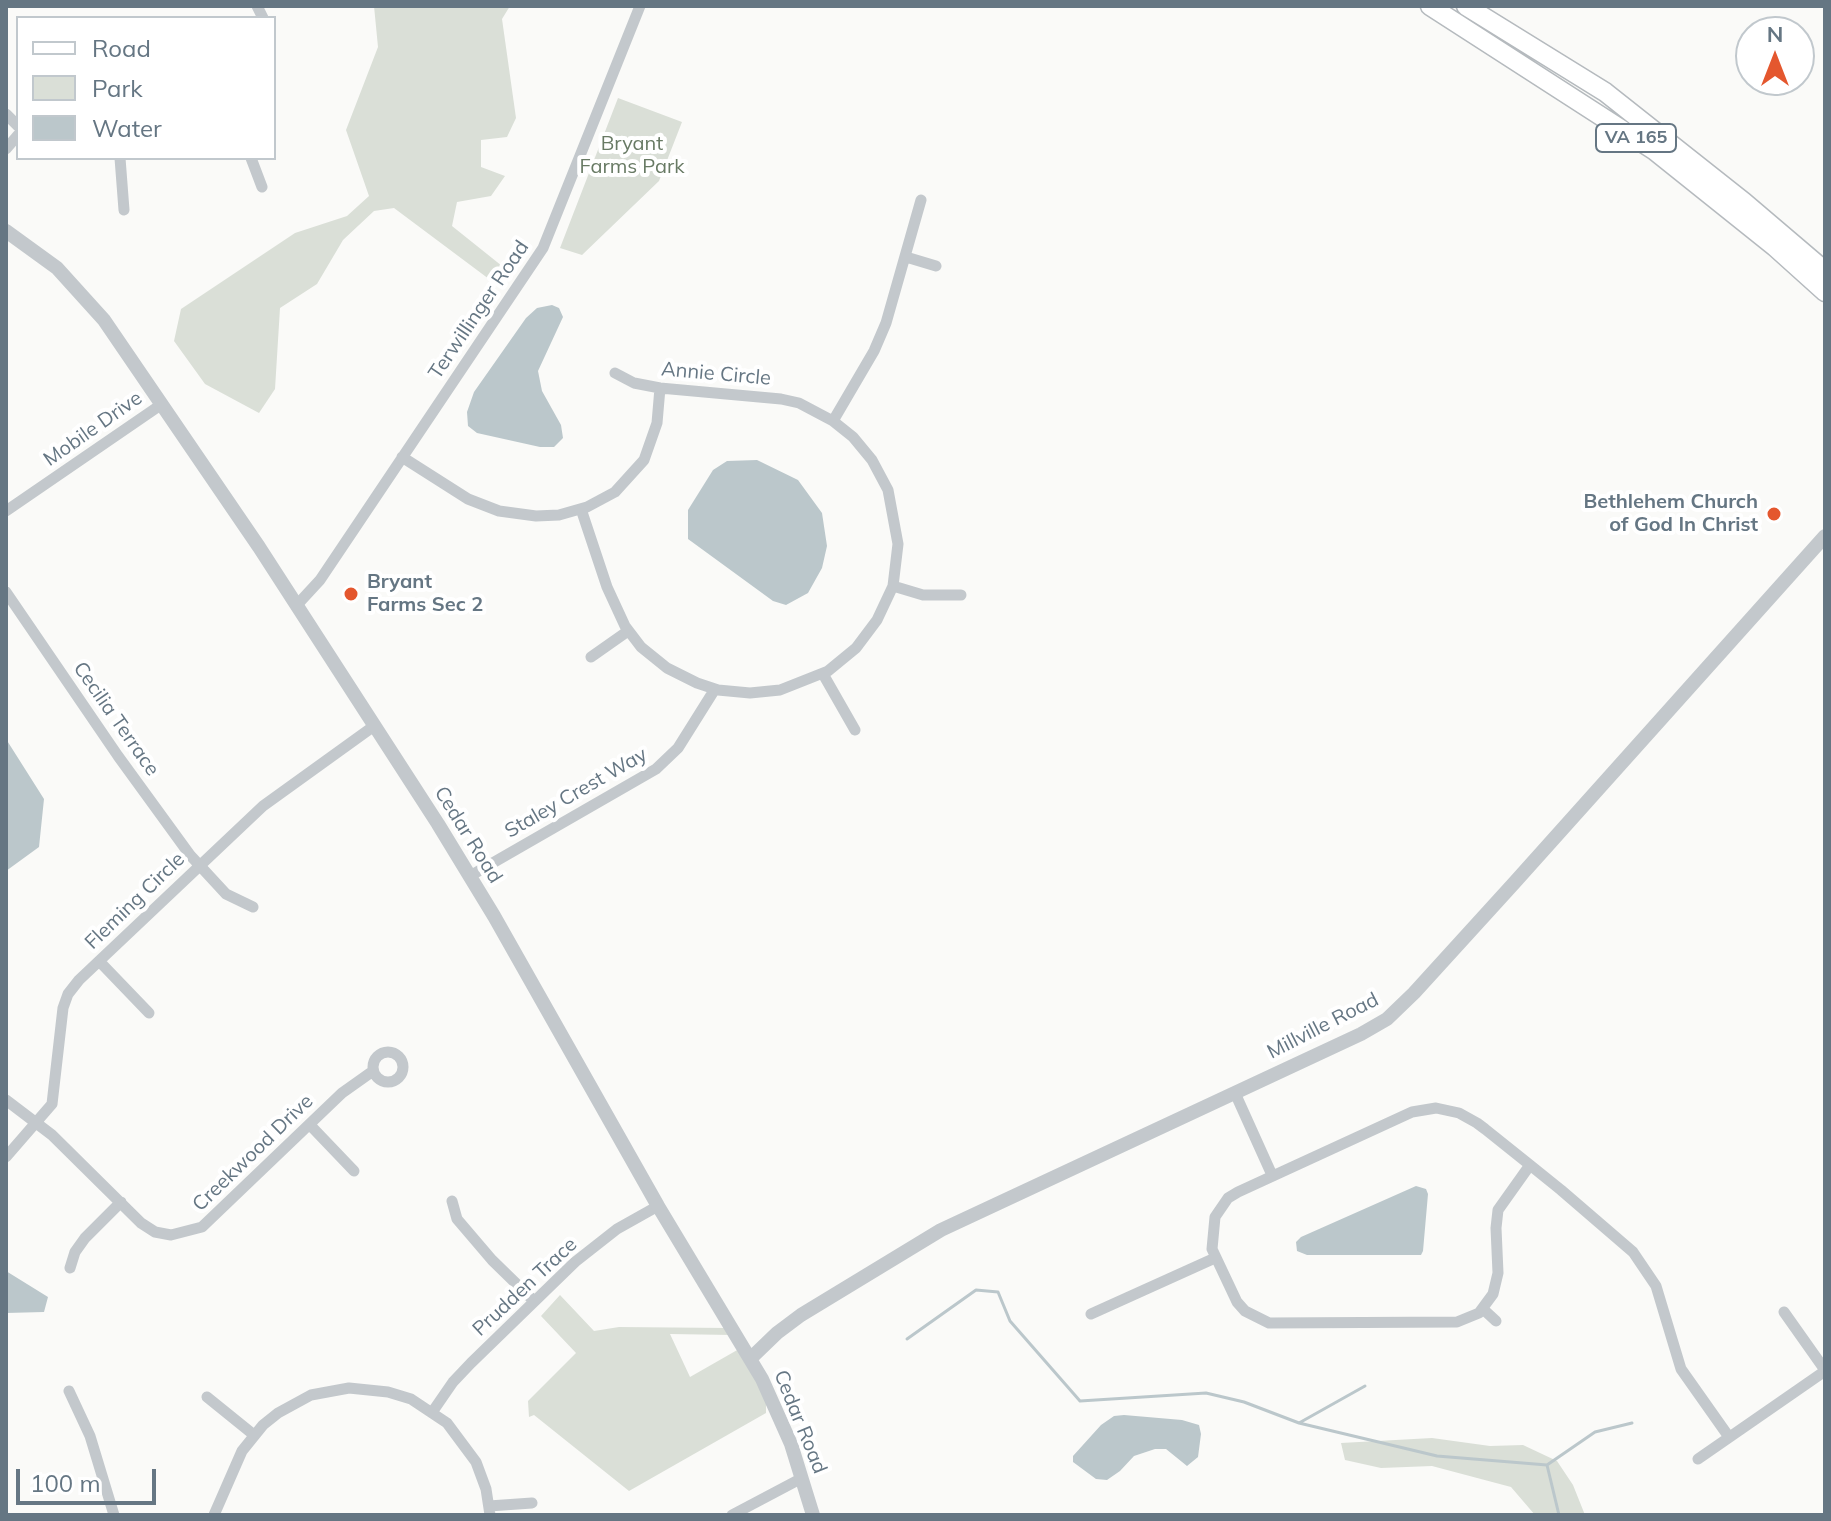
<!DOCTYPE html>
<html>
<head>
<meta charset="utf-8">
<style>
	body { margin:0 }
	#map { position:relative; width:1831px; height:1521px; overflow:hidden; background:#fafaf8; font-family:Mulish,sans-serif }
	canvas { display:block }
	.frame { position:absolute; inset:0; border:8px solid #657683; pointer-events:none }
	.legend { position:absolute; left:16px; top:16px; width:260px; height:144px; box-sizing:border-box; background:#fff; border:2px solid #c1c8cd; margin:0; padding:10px 14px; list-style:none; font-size:24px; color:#657683 }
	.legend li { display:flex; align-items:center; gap:16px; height:40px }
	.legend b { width:40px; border:2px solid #c1c8cd }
	.north { position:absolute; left:1735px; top:16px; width:80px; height:80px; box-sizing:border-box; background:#fff; border:2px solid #c1c8cd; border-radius:50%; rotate:0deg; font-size:22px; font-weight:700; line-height:32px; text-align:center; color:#657683 }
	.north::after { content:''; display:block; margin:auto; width:28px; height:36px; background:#e4572e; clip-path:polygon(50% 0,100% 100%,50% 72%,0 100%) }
	.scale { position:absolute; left:16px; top:1469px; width:140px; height:36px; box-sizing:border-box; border:4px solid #657683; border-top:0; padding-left:10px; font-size:24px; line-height:28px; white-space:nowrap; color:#657683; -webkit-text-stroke:6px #fff; paint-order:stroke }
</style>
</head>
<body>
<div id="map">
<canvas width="1831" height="1521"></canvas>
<div class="frame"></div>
<ul class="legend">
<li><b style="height:10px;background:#fff"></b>Road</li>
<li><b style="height:22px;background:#dadfd7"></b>Park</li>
<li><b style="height:22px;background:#bbc7cb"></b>Water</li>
</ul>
<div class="north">N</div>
<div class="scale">100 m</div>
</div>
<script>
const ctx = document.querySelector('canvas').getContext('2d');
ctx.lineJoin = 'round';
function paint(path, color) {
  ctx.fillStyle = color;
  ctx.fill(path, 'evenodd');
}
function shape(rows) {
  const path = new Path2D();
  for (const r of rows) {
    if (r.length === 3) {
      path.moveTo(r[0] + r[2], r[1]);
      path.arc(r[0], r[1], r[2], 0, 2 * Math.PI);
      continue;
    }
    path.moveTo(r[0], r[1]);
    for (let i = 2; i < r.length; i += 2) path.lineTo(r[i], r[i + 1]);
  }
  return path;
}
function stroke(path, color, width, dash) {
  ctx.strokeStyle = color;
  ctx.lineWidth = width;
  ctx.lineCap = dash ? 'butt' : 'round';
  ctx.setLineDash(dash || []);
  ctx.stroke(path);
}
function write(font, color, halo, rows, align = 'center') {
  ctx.font = font + ' Mulish,sans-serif';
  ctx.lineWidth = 8;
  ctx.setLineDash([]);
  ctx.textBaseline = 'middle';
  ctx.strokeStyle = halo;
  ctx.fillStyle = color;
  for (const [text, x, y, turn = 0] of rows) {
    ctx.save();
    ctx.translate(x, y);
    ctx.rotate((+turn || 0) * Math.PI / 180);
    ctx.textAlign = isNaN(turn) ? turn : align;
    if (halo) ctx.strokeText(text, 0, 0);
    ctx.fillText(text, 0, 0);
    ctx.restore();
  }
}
paint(shape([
	[374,6,510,6,502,19,516,118,507,137,481,140,481,167,505,176,491,196,457,202,452,226,502,266,501,288,394,208,374,211,343,240,317,284,280,308,275,389,259,413,205,384,174,341,181,309,295,233,347,216,369,196,346,130,378,47],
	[618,98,682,122,659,181,582,255,560,248],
	[560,1295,594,1331,619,1327,727,1328,732,1335,670,1334,690,1377,739,1349,766,1400,766,1413,629,1491,534,1415,529,1417,528,1401,576,1353,541,1316],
	[1432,1438,1490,1446,1523,1445,1557,1461,1573,1485,1585,1515,1535,1515,1511,1487,1432,1466,1381,1468,1345,1460,1341,1443]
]), '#dadfd7');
paint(shape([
	[552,305,559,308,563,317,538,371,542,391,561,425,563,438,554,447,540,447,477,433,468,426,467,412,474,392,526,318,537,308],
	[757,460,798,480,822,513,827,546,822,568,808,593,786,605,773,601,688,539,688,510,713,470,727,461],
	[6,739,44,799,39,847,6,871],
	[1416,1186,1426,1189,1428,1194,1423,1251,1421,1255,1307,1255,1297,1251,1296,1242,1301,1237],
	[6,1271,48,1297,44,1312,6,1313],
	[1124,1415,1182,1420,1199,1425,1201,1434,1198,1457,1187,1466,1166,1449,1155,1449,1134,1456,1120,1471,1107,1480,1096,1479,1073,1462,1073,1456,1101,1425,1114,1416]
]), '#bbc7cb');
stroke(shape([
	[907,1339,976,1290,998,1292,1010,1321,1080,1401,1206,1393,1244,1402,1299,1423,1437,1456,1547,1465,1595,1432,1632,1423],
	[1299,1423,1365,1386],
	[1547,1465,1559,1515]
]), '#bbc7cb', 3);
const primary = shape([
	[1430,6,1655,151,1775,247,1825,292],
	[1466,6,1605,92,1744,202,1825,271]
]);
stroke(primary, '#b5babe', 21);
stroke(shape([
	[257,6,263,18],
	[6,114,18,126],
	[6,149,18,135],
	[120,158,124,210],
	[251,158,262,187],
	[906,257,936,266],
	[833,421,874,351,886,323,921,200],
	[402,457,468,499,499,511,536,516,559,515,587,507,615,492,644,460,657,423,660,388],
	[581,509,607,587,625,626,641,647,667,668,697,683,718,690,750,693,780,690,828,671,856,648,877,620,893,586,898,544,888,490,872,460,853,437,833,421,799,403,781,399,660,388,634,383,615,373],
	[6,511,162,404],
	[893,586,923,595,961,595],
	[6,592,118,756,190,855,226,894,253,907],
	[296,606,320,580,543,248,640,6],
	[591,657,628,631],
	[823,674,855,730],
	[470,876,656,769,678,748,715,689],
	[99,961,149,1013],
	[388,1067,15],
	[1235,1093,1272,1175],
	[6,1100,52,1135,141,1223,155,1232,171,1235,202,1227,342,1093,373,1071],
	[310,1125,354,1171],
	[6,1157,52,1104,63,1008,68,994,79,980,263,806,374,726],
	[1530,1165,1498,1210,1496,1228,1498,1273,1493,1294,1479,1313,1457,1322,1269,1323,1245,1311,1237,1302,1212,1249,1215,1217,1228,1198,1238,1192,1412,1112,1436,1108,1459,1113,1477,1123,1485,1129,1530,1165,1561,1190,1633,1252,1656,1286,1681,1369,1729,1437],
	[452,1201,457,1219,492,1260,533,1300],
	[70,1268,75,1252,85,1238,121,1202],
	[1483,1309,1496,1321],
	[1784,1312,1825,1370],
	[1091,1314,1215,1258],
	[69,1391,90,1436,114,1515],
	[207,1397,254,1435],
	[433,1411,453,1382,471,1363,575,1262,617,1229,658,1206],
	[1698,1459,1825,1371],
	[489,1506,532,1503],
	[214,1515,242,1451,263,1425,278,1413,311,1395,349,1388,388,1392,411,1399,447,1423,476,1462,486,1489,490,1515],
	[732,1515,802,1478]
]), '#c3c8cc', 11);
stroke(shape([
	[6,231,57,268,104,320,259,547,438,824,494,916,658,1206,762,1379,791,1444,813,1515],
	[750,1359,777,1333,801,1315,941,1230,1361,1034,1387,1019,1414,993,1515,882,1825,536]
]), '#c3c8cc', 14);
stroke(primary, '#fff', 18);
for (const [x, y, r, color] of [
	[1774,514,8,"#e4572e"],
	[351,594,8,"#e4572e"]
]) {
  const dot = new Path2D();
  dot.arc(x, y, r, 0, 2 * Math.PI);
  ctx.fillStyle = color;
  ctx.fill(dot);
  stroke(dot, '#fff', 3);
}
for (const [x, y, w] of [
	[1636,138,80]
]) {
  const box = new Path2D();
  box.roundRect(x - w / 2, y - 14, w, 28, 6);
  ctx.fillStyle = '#fff';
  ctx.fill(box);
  stroke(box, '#657683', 2);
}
write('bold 18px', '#657683', null, [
	["VA 165",1636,138]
]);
write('20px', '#687a64', '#fff', [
	["Bryant",632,144],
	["Farms Park",632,167]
]);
write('20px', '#657683', '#fff', [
	["Terwillinger Road",479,310,-56],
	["Annie Circle",716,374,5],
	["Mobile Drive",93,429,-35],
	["Cecilia Terrace",116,719,55],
	["Staley Crest Way",576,793,-30],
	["Cedar Road",468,835,58],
	["Fleming Circle",135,901,-44],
	["Millville Road",1323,1026,-27],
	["Creekwood Drive",253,1153,-44],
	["Prudden Trace",525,1287,-43],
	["Cedar Road",800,1422,68]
]);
write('bold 20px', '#657683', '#fff', [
	["Bethlehem Church",1758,502],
	["of God In Christ",1758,525],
	["Bryant",367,582,"left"],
	["Farms Sec 2",367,605,"left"]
], 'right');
</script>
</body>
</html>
